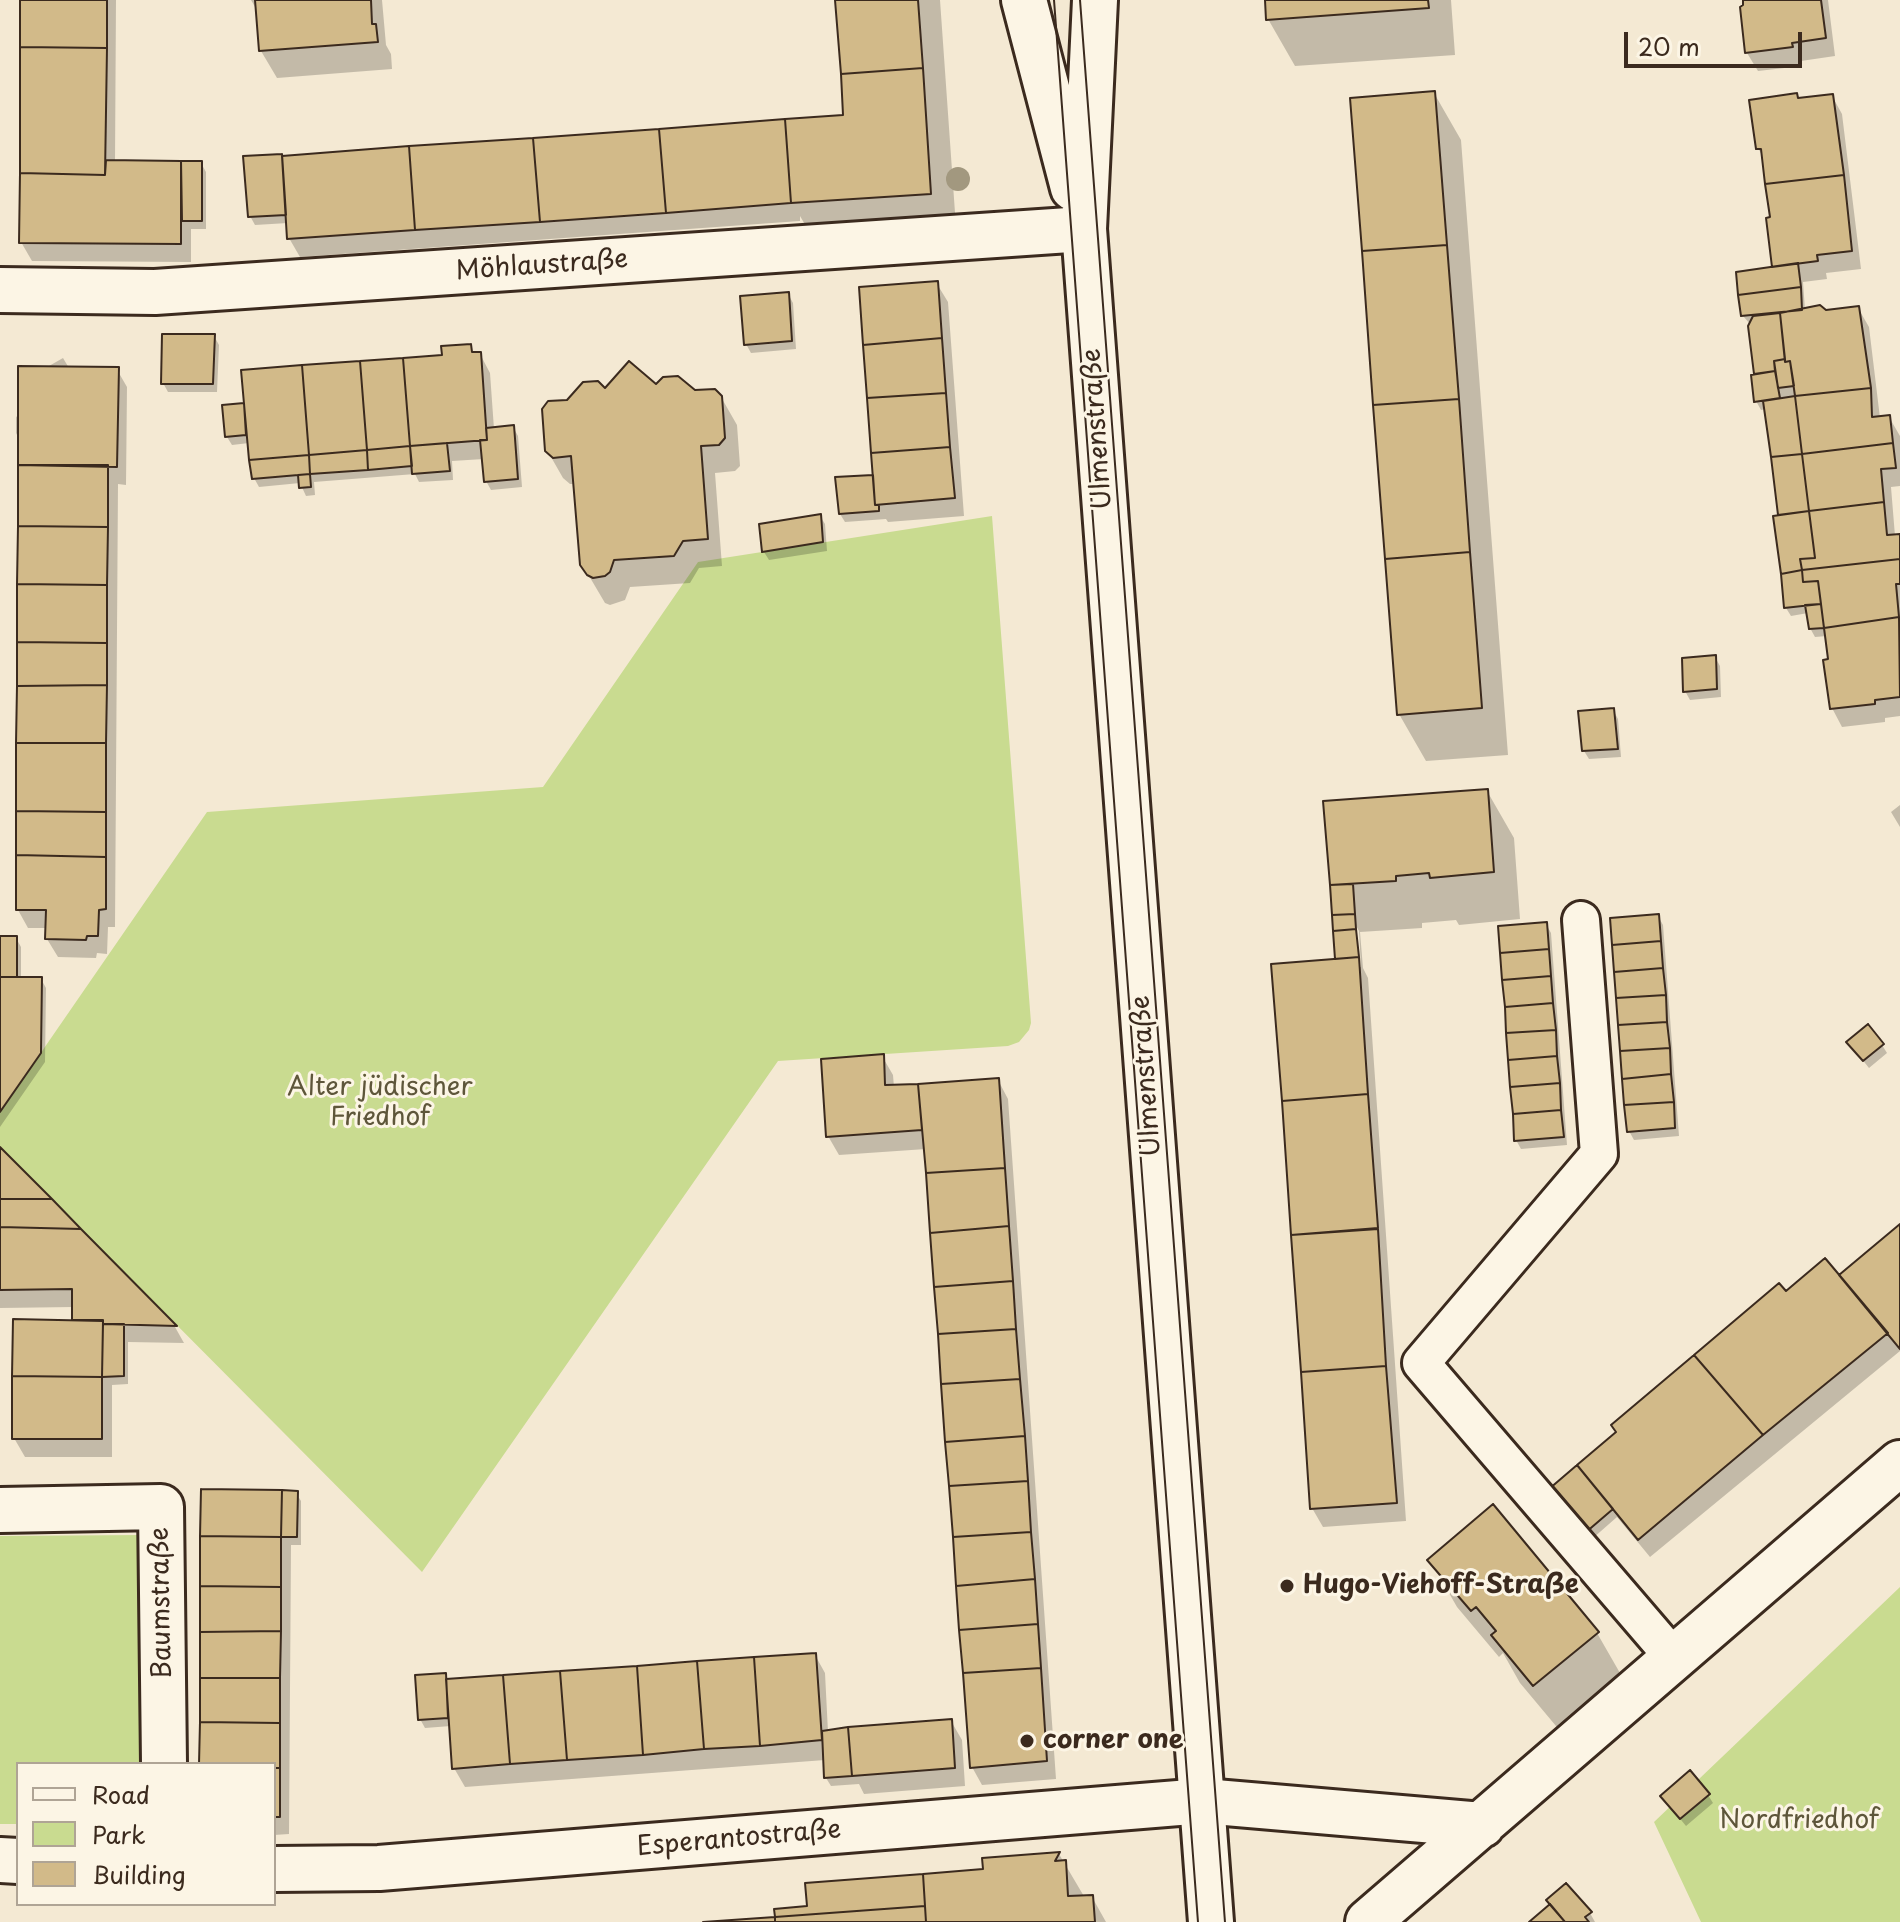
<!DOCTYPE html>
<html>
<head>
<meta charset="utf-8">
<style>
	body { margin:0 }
	#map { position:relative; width:1900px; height:1922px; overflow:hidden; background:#f4e9d3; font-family:"Playpen Sans",sans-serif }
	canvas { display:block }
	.legend { position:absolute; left:16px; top:1762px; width:260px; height:144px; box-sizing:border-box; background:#fcf5e5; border:2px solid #afa495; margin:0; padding:10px 14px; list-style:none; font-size:24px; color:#3b2a1e }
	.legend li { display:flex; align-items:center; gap:16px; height:40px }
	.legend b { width:40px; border:2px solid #afa495 }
	.scale { position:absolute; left:1624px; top:32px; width:178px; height:36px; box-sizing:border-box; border:4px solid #3b2a1e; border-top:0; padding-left:10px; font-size:24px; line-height:28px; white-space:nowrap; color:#3b2a1e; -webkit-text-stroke:6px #fcf5e5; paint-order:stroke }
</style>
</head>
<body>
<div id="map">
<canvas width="1900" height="1922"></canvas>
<ul class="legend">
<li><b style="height:10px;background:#fcf5e5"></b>Road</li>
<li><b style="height:22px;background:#c9db90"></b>Park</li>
<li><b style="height:22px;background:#d2ba89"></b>Building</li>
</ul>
<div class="scale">20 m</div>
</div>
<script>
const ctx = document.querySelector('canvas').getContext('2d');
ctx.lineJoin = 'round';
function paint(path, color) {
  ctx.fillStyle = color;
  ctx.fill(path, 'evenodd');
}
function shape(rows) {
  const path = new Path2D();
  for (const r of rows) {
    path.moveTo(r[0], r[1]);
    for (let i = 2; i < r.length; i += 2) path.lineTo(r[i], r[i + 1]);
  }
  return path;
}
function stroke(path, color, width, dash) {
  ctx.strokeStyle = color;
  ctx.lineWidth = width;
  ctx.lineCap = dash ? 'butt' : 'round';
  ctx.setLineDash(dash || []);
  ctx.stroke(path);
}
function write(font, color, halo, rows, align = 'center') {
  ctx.font = font + ' "Playpen Sans",sans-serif';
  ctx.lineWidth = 6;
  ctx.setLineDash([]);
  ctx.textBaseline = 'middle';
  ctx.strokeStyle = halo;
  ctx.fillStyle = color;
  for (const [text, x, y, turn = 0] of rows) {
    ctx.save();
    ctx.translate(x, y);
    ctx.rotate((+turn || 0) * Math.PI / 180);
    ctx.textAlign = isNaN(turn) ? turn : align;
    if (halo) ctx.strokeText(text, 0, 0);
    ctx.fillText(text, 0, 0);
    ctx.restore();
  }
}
paint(shape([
	[992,516,1031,1023,1029,1030,1019,1042,1008,1046,778,1061,422,1572,0,1147,0,1112,207,812,543,787,698,562],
	[141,1535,142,1764,18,1764,18,1824,0,1824,0,1536],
	[1900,1587,1900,1922,1701,1922,1654,1822]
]), '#c9db90');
paint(shape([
	[22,0,116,0,115,162,201,163,206,172,206,229,191,229,191,262,32,261,21,242],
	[251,0,382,0,386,45,391,54,392,69,277,78,261,51,258,12],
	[837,0,940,0,957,241,820,250,800,216,800,221,300,257,289,238,288,223,255,225,250,216,282,158,846,117],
	[1266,0,1451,0,1455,55,1295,66,1268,19],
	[1745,0,1828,0,1835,56,1801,61,1802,66,1758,71,1747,53],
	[1434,93,1461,140,1508,755,1426,761,1399,714],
	[1832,96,1842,114,1861,269,1826,273,1827,279,1803,282,1805,310,1825,312,1858,308,1869,327,1880,418,1889,417,1900,436,1900,486,1891,487,1895,536,1900,536,1900,716,1885,718,1885,722,1842,727,1832,708,1827,636,1815,637,1810,628,1808,613,1791,616,1786,608,1781,516,1766,409,1761,410,1756,401,1756,375,1750,324,1743,316,1776,268,1764,159,1758,148,1799,100],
	[937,284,948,302,964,516,888,522,886,519,845,522,840,514,876,483],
	[788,294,793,303,796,349,751,353,746,344],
	[214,336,219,345,217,392,168,392,163,383],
	[470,346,474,354,480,354,490,373,494,429,513,427,518,436,522,487,491,490,486,481,484,459,452,461,453,480,419,482,415,474,314,482,315,495,306,496,300,483,259,487,254,478,249,443,232,445,227,437,243,405,246,409,444,357],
	[63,358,69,368,116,368,127,387,126,485,118,484,115,927,108,927,107,954,97,953,96,958,58,957,47,939,48,928,28,928,18,910,20,441,16,433,16,416,20,422,49,366],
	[656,387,721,397,737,425,740,466,735,471,715,473,722,566,699,568,690,583,630,587,625,600,610,605,605,603,582,564,576,484,570,484,563,478,547,450,568,401,605,391],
	[820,516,825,524,827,551,769,560,764,552,762,525],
	[1715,657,1720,666,1721,697,1690,700,1685,691],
	[1613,710,1618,719,1621,757,1589,759,1584,751],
	[1487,791,1514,838,1520,919,1459,925,1456,920,1422,923,1422,928,1360,932,1363,968,1368,978,1406,1521,1323,1527,1312,1508,1273,966,1339,961,1326,802],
	[1354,922,1359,931,1361,967,1358,967],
	[1900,805,1900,827,1891,812],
	[1658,916,1663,925,1679,1136,1634,1140,1629,1131],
	[1546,924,1551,933,1567,1145,1521,1149,1516,1140],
	[0,938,16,938,21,947,21,979,41,979,46,988,45,1062,0,1127],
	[1849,1043,1882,1045,1887,1053,1869,1068],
	[882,1056,893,1075,894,1087,998,1080,1008,1099,1056,1779,982,1785,972,1767,926,1149,839,1155,828,1136],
	[0,1150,175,1327,184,1343,128,1342,128,1384,112,1385,112,1457,25,1457,14,1438,74,1322,74,1307,0,1308],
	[1900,1227,1900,1351,1650,1557,1617,1517,1584,1546,1549,1504,1785,1294,1838,1277],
	[296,1493,301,1501,301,1545,291,1545,289,1834,274,1835,274,1764,201,1764],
	[1430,1560,1597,1633,1624,1680,1561,1732,1520,1683,1503,1653,1499,1657,1457,1607],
	[815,1655,825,1673,828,1732,951,1721,962,1740,965,1786,864,1794,859,1784,831,1786,826,1778,825,1760,465,1787,454,1768,451,1726,425,1728,420,1719,445,1675,448,1681],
	[1708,1795,1713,1803,1686,1826,1668,1804],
	[1059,1854,1085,1898,1092,1897,1106,1922,731,1922,777,1918,809,1908],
	[1590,1913,1595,1922,1532,1922]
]), '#0003');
const building = shape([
	[20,0,107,0,107,48,20,47,20,0],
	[255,0,371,0,372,24,376,24,378,42,259,51,255,0],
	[835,0,918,0,923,68,841,74,835,0],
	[1265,0,1428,0,1429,8,1266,20,1265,0],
	[1743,0,1821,0,1826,38,1792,43,1793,47,1745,53,1740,7,1743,5,1743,0],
	[20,47,107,48,105,175,20,173,20,47],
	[923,68,931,194,791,203,785,119,843,115,841,74,923,68],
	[1435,91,1447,245,1362,251,1350,98,1435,91],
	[1797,93,1798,98,1833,94,1844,175,1765,184,1761,149,1756,149,1749,100,1797,93],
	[785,119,791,203,666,213,659,129,785,119],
	[659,129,666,213,540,222,533,138,659,129],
	[533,138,540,222,415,230,409,146,533,138],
	[409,146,415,230,287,239,282,156,409,146],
	[282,154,286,215,248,217,243,156,282,154],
	[106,160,181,161,181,244,19,243,20,173,105,175,106,160],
	[181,161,202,161,202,221,182,221,181,161],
	[1844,175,1852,251,1817,255,1818,261,1772,267,1766,218,1770,217,1765,184,1844,175],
	[1447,245,1459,399,1373,405,1362,251,1447,245],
	[1798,263,1801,287,1738,295,1736,272,1798,263],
	[938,281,942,338,863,345,859,287,938,281],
	[1801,287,1802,310,1741,316,1738,295,1801,287],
	[789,292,792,341,744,345,740,296,789,292],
	[1820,305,1826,310,1859,306,1871,388,1795,396,1790,361,1785,362,1780,313,1820,305],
	[1780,313,1785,359,1774,361,1775,371,1754,374,1748,326,1753,316,1780,313],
	[162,334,215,334,213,384,161,384,162,334],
	[942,338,946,393,867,398,863,345,942,338],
	[471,344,472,352,481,352,487,440,410,446,403,358,442,355,441,346,471,344],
	[403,358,410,446,367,450,360,361,403,358],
	[1785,359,1785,362,1790,361,1794,386,1778,388,1774,361,1785,359],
	[360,361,367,450,309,455,302,365,360,361],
	[629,361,656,384,663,377,678,376,695,390,715,389,722,396,725,438,719,445,701,446,708,539,683,541,674,556,614,560,610,572,605,576,593,578,587,575,580,565,571,456,553,458,545,451,542,409,548,401,567,400,583,382,598,381,605,388,629,361],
	[302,365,309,455,249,460,241,370,302,365],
	[18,366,119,367,117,467,18,465,18,366],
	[1775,371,1780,398,1754,402,1751,375,1775,371],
	[1871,388,1872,417,1890,415,1893,443,1802,454,1795,396,1871,388],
	[946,393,950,447,871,453,867,398,946,393],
	[1795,396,1802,454,1771,457,1763,401,1795,396],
	[1459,399,1470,552,1385,559,1373,405,1459,399],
	[244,403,246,435,225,437,222,405,244,403],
	[514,425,518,479,484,482,480,440,487,440,486,428,514,425],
	[447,443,450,471,412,474,410,446,447,443],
	[1893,443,1896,468,1881,469,1884,502,1809,511,1802,454,1893,443],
	[410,446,412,466,368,470,367,450,410,446],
	[950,447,955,498,875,505,871,453,950,447],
	[367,450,368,470,310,474,309,455,367,450],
	[1802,454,1809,511,1778,515,1771,457,1802,454],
	[309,455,310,474,252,479,249,460,309,455],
	[18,465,108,465,108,527,18,526,18,465],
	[310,474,311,487,299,488,298,475,310,474],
	[873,475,875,505,879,505,879,511,839,514,835,477,873,475],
	[1884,502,1887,535,1900,534,1900,559,1802,570,1800,559,1815,558,1809,511,1884,502],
	[1809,511,1815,558,1800,559,1802,570,1781,574,1773,516,1809,511],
	[821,514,823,542,762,552,759,524,821,514],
	[18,526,108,527,107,585,17,584,18,526],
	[1470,552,1482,708,1397,715,1385,559,1470,552],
	[1900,559,1900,584,1896,584,1899,617,1824,628,1818,581,1803,582,1802,570,1900,559],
	[1802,570,1803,582,1818,581,1821,604,1784,608,1781,574,1802,570],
	[17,584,107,585,107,643,17,642,17,584],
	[1821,604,1824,628,1809,629,1805,605,1821,604],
	[1899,617,1900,697,1875,700,1875,704,1830,709,1823,660,1828,659,1824,628,1899,617],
	[17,642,107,643,107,685,17,686,17,642],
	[1716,655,1717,689,1683,692,1682,658,1716,655],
	[107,685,106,743,16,743,17,686,107,685],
	[1614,708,1618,749,1582,751,1578,711,1614,708],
	[16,743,106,743,106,812,16,811,16,743],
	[1488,789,1494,872,1430,878,1429,873,1396,876,1396,881,1330,885,1323,801,1488,789],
	[16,811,106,812,106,857,16,855,16,811],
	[16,855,106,857,106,909,99,910,98,936,87,936,86,940,45,939,46,910,16,910,16,855],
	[1353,884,1355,914,1332,915,1330,885,1353,884],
	[1355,914,1356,929,1333,931,1332,915,1355,914],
	[1659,914,1661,941,1612,945,1610,918,1659,914],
	[1547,922,1549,949,1500,953,1498,926,1547,922],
	[1356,929,1359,957,1335,959,1333,931,1356,929],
	[0,936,17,936,17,977,0,977,0,936],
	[1661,941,1663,968,1614,972,1612,945,1661,941],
	[1549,949,1551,976,1502,980,1500,953,1549,949],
	[1359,957,1368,1094,1282,1101,1271,964,1359,957],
	[1663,968,1666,995,1616,998,1614,972,1663,968],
	[1551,976,1553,1003,1505,1007,1502,980,1551,976],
	[0,977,42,977,41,1053,0,1112,0,977],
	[1666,995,1667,1022,1618,1025,1616,998,1666,995],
	[1553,1003,1556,1030,1506,1033,1505,1007,1553,1003],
	[1667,1022,1670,1048,1620,1051,1618,1025,1667,1022],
	[1868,1024,1884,1044,1863,1061,1846,1042,1868,1024],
	[1556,1030,1557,1056,1508,1060,1506,1033,1556,1030],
	[1670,1048,1671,1074,1622,1079,1620,1051,1670,1048],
	[884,1054,885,1085,918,1084,922,1130,826,1137,821,1059,884,1054],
	[1557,1056,1560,1083,1510,1087,1508,1060,1557,1056],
	[1671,1074,1674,1102,1624,1105,1622,1079,1671,1074],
	[999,1078,1005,1168,926,1173,918,1084,999,1078],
	[1560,1083,1561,1110,1513,1114,1510,1087,1560,1083],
	[1368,1094,1378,1228,1291,1235,1282,1101,1368,1094],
	[1674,1102,1675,1128,1627,1132,1624,1105,1674,1102],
	[1561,1110,1564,1137,1514,1141,1513,1114,1561,1110],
	[0,1147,52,1199,0,1199,0,1147],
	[1005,1168,1009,1226,930,1233,926,1173,1005,1168],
	[0,1199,52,1199,81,1229,0,1227,0,1199],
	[1900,1224,1900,1349,1839,1275,1900,1224],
	[1009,1226,1013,1281,934,1287,930,1233,1009,1226],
	[0,1227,81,1229,177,1326,103,1324,103,1320,72,1320,72,1289,0,1290,0,1227],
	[1378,1229,1386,1366,1301,1372,1291,1235,1378,1229],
	[1825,1258,1888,1333,1763,1435,1694,1355,1779,1283,1786,1291,1825,1258],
	[1013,1281,1016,1329,938,1334,934,1287,1013,1281],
	[13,1319,103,1321,102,1377,12,1376,13,1319],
	[103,1324,124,1324,124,1376,102,1377,103,1324],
	[1016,1329,1020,1379,941,1384,938,1334,1016,1329],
	[1694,1355,1763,1435,1638,1540,1577,1465,1616,1432,1611,1425,1694,1355],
	[1386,1366,1397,1503,1310,1509,1301,1372,1386,1366],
	[12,1376,102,1377,102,1439,12,1439,12,1376],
	[1020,1379,1025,1436,945,1442,941,1384,1020,1379],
	[1025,1436,1028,1481,949,1486,945,1442,1025,1436],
	[1577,1465,1613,1509,1578,1539,1542,1495,1577,1465],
	[1028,1481,1031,1532,953,1537,949,1486,1028,1481],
	[201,1489,282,1490,281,1537,200,1536,201,1489],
	[282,1490,298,1491,297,1537,281,1537,282,1490],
	[1493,1504,1599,1632,1533,1686,1491,1635,1496,1631,1476,1607,1471,1611,1427,1560,1493,1504],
	[1031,1532,1035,1579,956,1586,953,1537,1031,1532],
	[200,1536,281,1537,281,1587,200,1586,200,1536],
	[1035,1579,1038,1624,959,1630,956,1586,1035,1579],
	[200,1586,281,1587,281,1631,200,1632,200,1586],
	[1038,1624,1041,1668,963,1673,959,1630,1038,1624],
	[281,1631,280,1678,200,1678,200,1632,281,1631],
	[816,1653,822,1740,760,1746,754,1657,816,1653],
	[754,1657,760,1746,704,1749,697,1661,754,1657],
	[697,1661,704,1749,643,1755,637,1666,697,1661],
	[637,1666,643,1755,567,1760,560,1671,637,1666],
	[1041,1668,1047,1761,970,1768,963,1673,1041,1668],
	[560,1671,567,1760,510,1764,503,1675,560,1671],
	[446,1673,448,1718,418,1720,415,1675,446,1673],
	[503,1675,510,1764,452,1769,446,1679,503,1675],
	[200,1678,280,1678,280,1723,200,1722,200,1678],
	[952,1719,955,1768,852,1776,848,1727,952,1719],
	[200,1722,280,1723,280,1768,274,1768,274,1764,199,1764,200,1722],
	[848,1727,852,1776,824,1778,822,1731,848,1727],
	[274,1768,280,1768,280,1817,274,1817,274,1768],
	[1690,1770,1710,1794,1680,1819,1660,1796,1690,1770],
	[1060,1852,1055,1861,1066,1860,1068,1896,1093,1895,1095,1922,926,1922,923,1874,983,1869,982,1858,1060,1852],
	[923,1874,925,1906,775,1917,774,1909,807,1906,805,1883,923,1874],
	[1566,1883,1592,1912,1585,1917,1589,1922,1565,1922,1546,1900,1566,1883],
	[1550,1904,1565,1922,1529,1922,1550,1904],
	[925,1906,926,1922,775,1922,775,1917,925,1906],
	[775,1917,775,1922,703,1922,775,1917]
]);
paint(building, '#d2ba89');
stroke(building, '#3b2a1e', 2);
const service = shape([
	[1581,920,1599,1154,1421,1363,1674,1658]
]);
const minor = shape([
	[0,290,155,292,1084,229],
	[0,1510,161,1507,164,1764],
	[0,1860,18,1861],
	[274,1869,379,1868,1203,1801,1482,1825],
	[1368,1922,1900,1463]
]);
const secondary = shape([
	[1024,0,1073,188],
	[1095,0,1084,229,1211,1922]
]);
stroke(service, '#3b2a1e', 42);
stroke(minor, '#3b2a1e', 50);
stroke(secondary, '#3b2a1e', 50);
stroke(service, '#fcf5e5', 36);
stroke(minor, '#fcf5e5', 44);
stroke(secondary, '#fcf5e5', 44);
stroke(shape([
	[1054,0,1198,1922],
	[1080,0,1225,1922]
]), '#3b2a1e', 2);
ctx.fillStyle = '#a2987f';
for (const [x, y] of [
	[958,179]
]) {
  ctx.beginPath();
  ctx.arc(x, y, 12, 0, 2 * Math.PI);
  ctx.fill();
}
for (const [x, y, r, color] of [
	[1287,1586,8,"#3b2a1e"],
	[1027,1741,8,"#3b2a1e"]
]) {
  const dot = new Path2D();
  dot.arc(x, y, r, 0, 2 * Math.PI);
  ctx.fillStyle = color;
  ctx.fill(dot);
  stroke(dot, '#fcf5e5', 3);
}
write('26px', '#3b2a1e', '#fcf5e5', [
	["Möhlaustraße",542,266,-4],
	["Ulmenstraße",1098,429,-94],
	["Ulmenstraße",1147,1076,-94],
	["Baumstraße",162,1603,-91],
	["Esperantostraße",739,1839,-5]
]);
write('26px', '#5e563a', '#fcf5e5', [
	["Alter jüdischer",380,1088],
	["Friedhof",380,1118],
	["Nordfriedhof",1799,1821]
]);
write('bold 26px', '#3b2a1e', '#fcf5e5', [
	["Hugo-Viehoff-Straße",1303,1586],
	["corner one",1043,1741]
], 'left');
</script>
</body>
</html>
